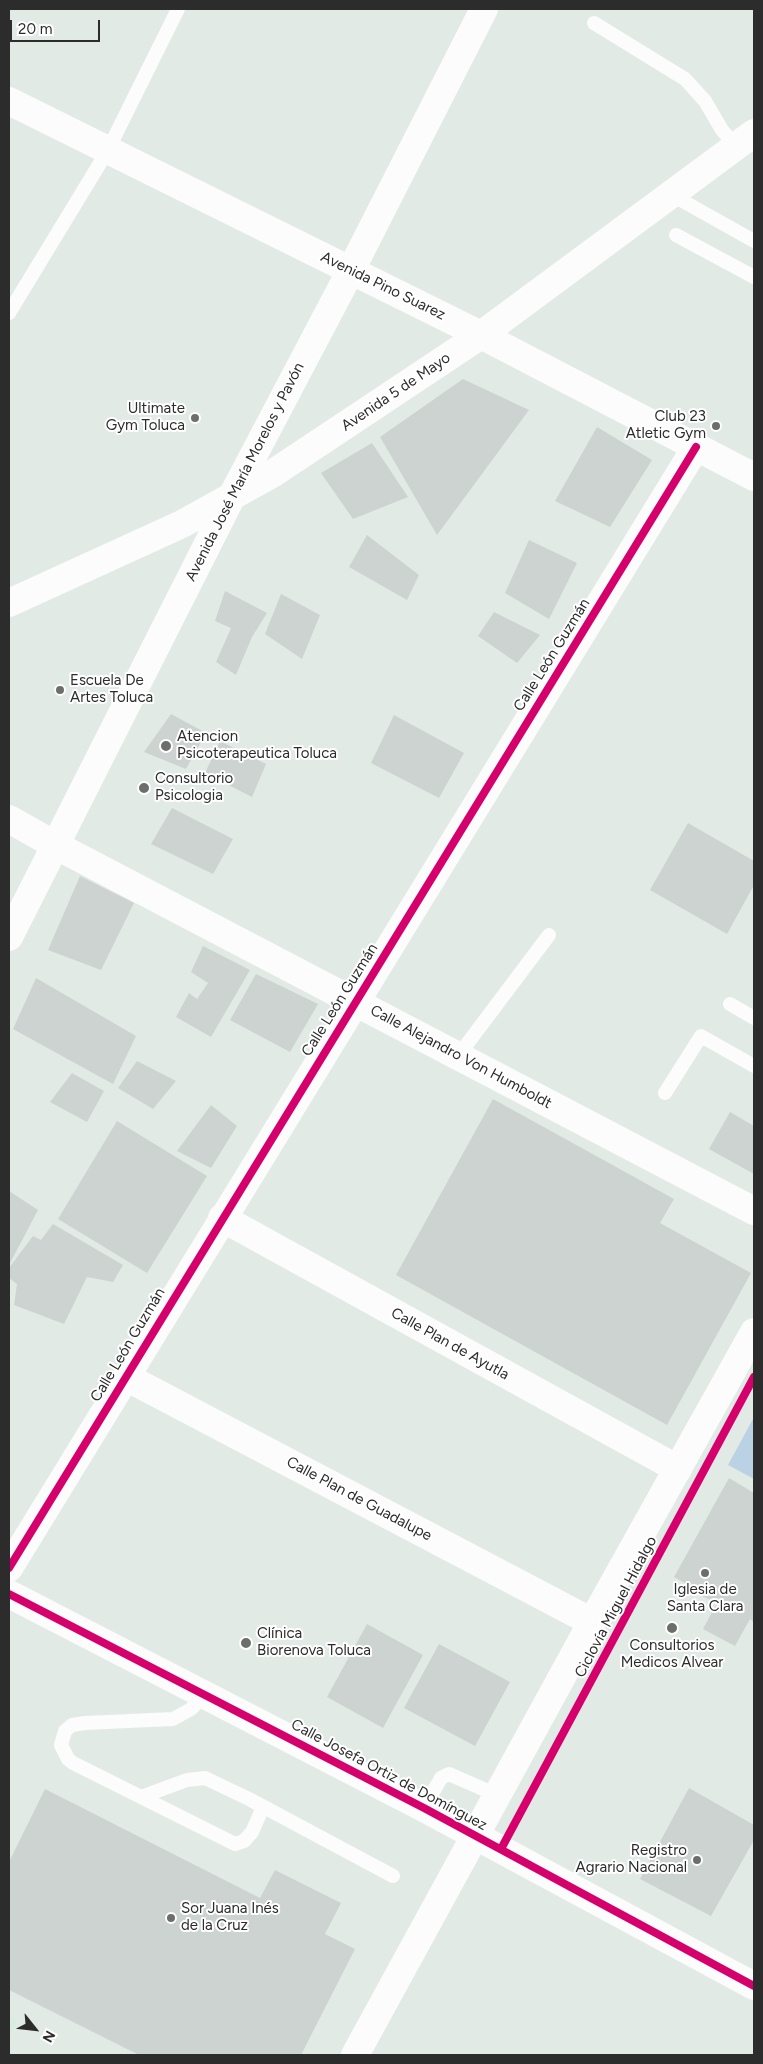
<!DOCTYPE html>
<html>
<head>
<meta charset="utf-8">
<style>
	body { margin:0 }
	#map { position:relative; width:763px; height:2064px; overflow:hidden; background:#e2eae6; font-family:Figtree,sans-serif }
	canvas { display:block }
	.frame { position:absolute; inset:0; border:10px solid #2c2c2c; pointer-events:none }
	.north { position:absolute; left:10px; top:2004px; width:50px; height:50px; -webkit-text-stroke:4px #fff; paint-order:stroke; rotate:119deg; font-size:14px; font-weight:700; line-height:20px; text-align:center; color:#2c2c2c }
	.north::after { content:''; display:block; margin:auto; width:18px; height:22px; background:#2c2c2c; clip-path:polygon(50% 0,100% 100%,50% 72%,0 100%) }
	.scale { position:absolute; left:10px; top:20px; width:90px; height:22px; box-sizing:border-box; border:2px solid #2c2c2c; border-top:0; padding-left:6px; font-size:15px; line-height:18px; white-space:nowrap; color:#2c2c2c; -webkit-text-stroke:4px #fff; paint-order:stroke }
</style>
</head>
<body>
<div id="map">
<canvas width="763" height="2064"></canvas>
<div class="frame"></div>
<div class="north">N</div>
<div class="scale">20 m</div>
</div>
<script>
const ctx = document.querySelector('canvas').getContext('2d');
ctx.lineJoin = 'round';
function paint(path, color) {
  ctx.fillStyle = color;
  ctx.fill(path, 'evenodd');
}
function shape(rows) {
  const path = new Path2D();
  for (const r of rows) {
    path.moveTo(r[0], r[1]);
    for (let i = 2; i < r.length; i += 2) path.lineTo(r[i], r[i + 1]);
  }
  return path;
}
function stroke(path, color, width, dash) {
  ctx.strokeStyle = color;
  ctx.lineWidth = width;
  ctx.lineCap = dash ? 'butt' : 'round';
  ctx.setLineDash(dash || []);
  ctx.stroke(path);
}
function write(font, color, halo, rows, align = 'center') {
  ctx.font = font + ' Figtree,sans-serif';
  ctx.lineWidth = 4;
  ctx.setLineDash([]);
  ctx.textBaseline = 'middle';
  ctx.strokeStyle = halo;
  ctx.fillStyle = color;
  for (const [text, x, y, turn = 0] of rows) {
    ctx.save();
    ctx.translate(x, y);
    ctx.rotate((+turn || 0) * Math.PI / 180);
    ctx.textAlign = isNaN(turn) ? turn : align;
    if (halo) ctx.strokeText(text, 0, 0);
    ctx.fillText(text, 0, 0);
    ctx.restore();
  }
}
paint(shape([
	[9,2015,18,2020,9,2038]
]), '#d7ede2');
paint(shape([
	[754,1417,754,1479,728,1465]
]), '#bbd2e5');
paint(shape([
	[463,379,529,410,437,535,380,437],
	[597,427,652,460,610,527,555,501],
	[372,443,408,497,353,519,321,473],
	[367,535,419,575,407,600,349,567],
	[529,540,577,563,549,619,505,593],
	[225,591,267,613,252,637,236,675,216,662,231,628,215,621],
	[281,594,320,615,302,659,265,634],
	[494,612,540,635,517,663,478,636],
	[171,714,206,733,186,769,144,752],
	[394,715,464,753,439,798,371,763],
	[220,741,266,764,252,797,205,773],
	[172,808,233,839,213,874,151,844],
	[688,823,754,861,754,885,727,934,650,890],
	[80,876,134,903,101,970,48,950],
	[203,946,250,970,211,1037,176,1017,189,993,197,999,208,983,191,972],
	[256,974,318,1004,290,1052,230,1020],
	[36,978,136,1036,113,1084,13,1029],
	[137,1061,176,1081,153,1109,118,1088],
	[72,1073,104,1091,87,1122,50,1102],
	[493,1099,674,1199,660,1223,751,1273,667,1425,396,1275],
	[211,1105,237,1126,211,1168,177,1151],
	[730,1112,754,1126,754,1174,709,1149],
	[117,1121,207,1176,147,1273,58,1219],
	[9,1191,38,1210,9,1265],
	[53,1224,123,1265,113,1282,87,1277,64,1324,14,1305,17,1284,9,1278,9,1268,33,1236,41,1240],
	[729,1478,754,1493,754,1622,750,1619,735,1646,703,1629,717,1603,700,1595,702,1592,674,1577],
	[367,1624,423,1655,383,1728,327,1697],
	[439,1644,510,1682,475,1746,404,1708],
	[689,1788,754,1825,754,1840,711,1916,640,1879],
	[45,1789,260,1898,275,1870,341,1903,325,1934,355,1949,301,2055,139,2055,9,1990,9,1862]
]), '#cdd3d0');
stroke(shape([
	[594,23,685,79,705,101,722,130,736,146],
	[672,195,754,241],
	[676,235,754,277],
	[9,313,108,150,178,9],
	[730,1004,754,1018],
	[458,1056,549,935],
	[665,1093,701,1036,754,1066],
	[204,1695,191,1709,173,1719,85,1723,72,1725,65,1731,61,1745,68,1759,73,1763,235,1844,244,1841,252,1832,263,1807],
	[141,1797,187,1780,205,1778,249,1799,393,1876],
	[424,1808,441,1778,449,1774,497,1795]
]), '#fbfcfb', 14);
stroke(shape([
	[9,819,55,845,754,1211],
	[222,1218,678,1469],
	[126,1377,592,1622],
	[9,1568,696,447],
	[9,1594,424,1808,754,1986]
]), '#fbfcfb', 28);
stroke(shape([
	[9,101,481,335,754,477],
	[9,603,182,524,272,474,481,335,754,133],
	[9,937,231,498,351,270,484,9],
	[355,2055,592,1622,754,1332]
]), '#fbfcfb', 28);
stroke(shape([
	[9,1568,696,447],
	[9,1594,424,1808,754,1986],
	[501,1849,754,1377]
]), '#d6006c', 8);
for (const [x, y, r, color] of [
	[195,418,5,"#6c6e6d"],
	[716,426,5,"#6c6e6d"],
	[60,690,5,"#6c6e6d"],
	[166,746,6,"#6c6e6d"],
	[144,788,6,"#6c6e6d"],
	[705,1573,5,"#6c6e6d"],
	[672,1628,6,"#6c6e6d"],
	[246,1643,6,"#6c6e6d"],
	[697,1860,5,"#6c6e6d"],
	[171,1918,5,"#6c6e6d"]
]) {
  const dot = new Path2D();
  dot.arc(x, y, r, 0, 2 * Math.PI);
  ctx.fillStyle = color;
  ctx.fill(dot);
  stroke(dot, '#fff', 2);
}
write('15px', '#2c2c2c', '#fff', [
	["Avenida Pino Suarez",383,286,26],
	["Avenida 5 de Mayo",396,392,-34],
	["Avenida José María Morelos y Pavón",245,472,-63],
	["Calle León Guzmán",552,655,-58],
	["Calle León Guzmán",340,1000,-58],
	["Calle Alejandro Von Humboldt",461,1057,28],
	["Calle Plan de Ayutla",450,1344,29],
	["Calle León Guzmán",128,1345,-59],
	["Calle Plan de Guadalupe",359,1499,28],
	["Ciclovía Miguel Hidalgo",616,1607,-62],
	["Calle Josefa Ortiz de Domínguez",389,1775,28]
]);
write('15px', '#2c2c2c', '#fff', [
	["Ultimate",185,409,"right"],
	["Gym Toluca",185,426,"right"],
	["Club 23",706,417,"right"],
	["Atletic Gym",706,434,"right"],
	["Escuela De",70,681],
	["Artes Toluca",70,698],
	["Atencion",177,737],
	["Psicoterapeutica Toluca",177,754],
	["Consultorio",155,779],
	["Psicologia",155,796],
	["Iglesia de",705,1590,"center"],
	["Santa Clara",705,1607,"center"],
	["Clínica",257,1634],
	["Biorenova Toluca",257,1651],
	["Consultorios",672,1646,"center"],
	["Medicos Alvear",672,1663,"center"],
	["Registro",687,1851,"right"],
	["Agrario Nacional",687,1868,"right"],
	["Sor Juana Inés",181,1909],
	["de la Cruz",181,1926]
], 'left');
</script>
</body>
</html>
